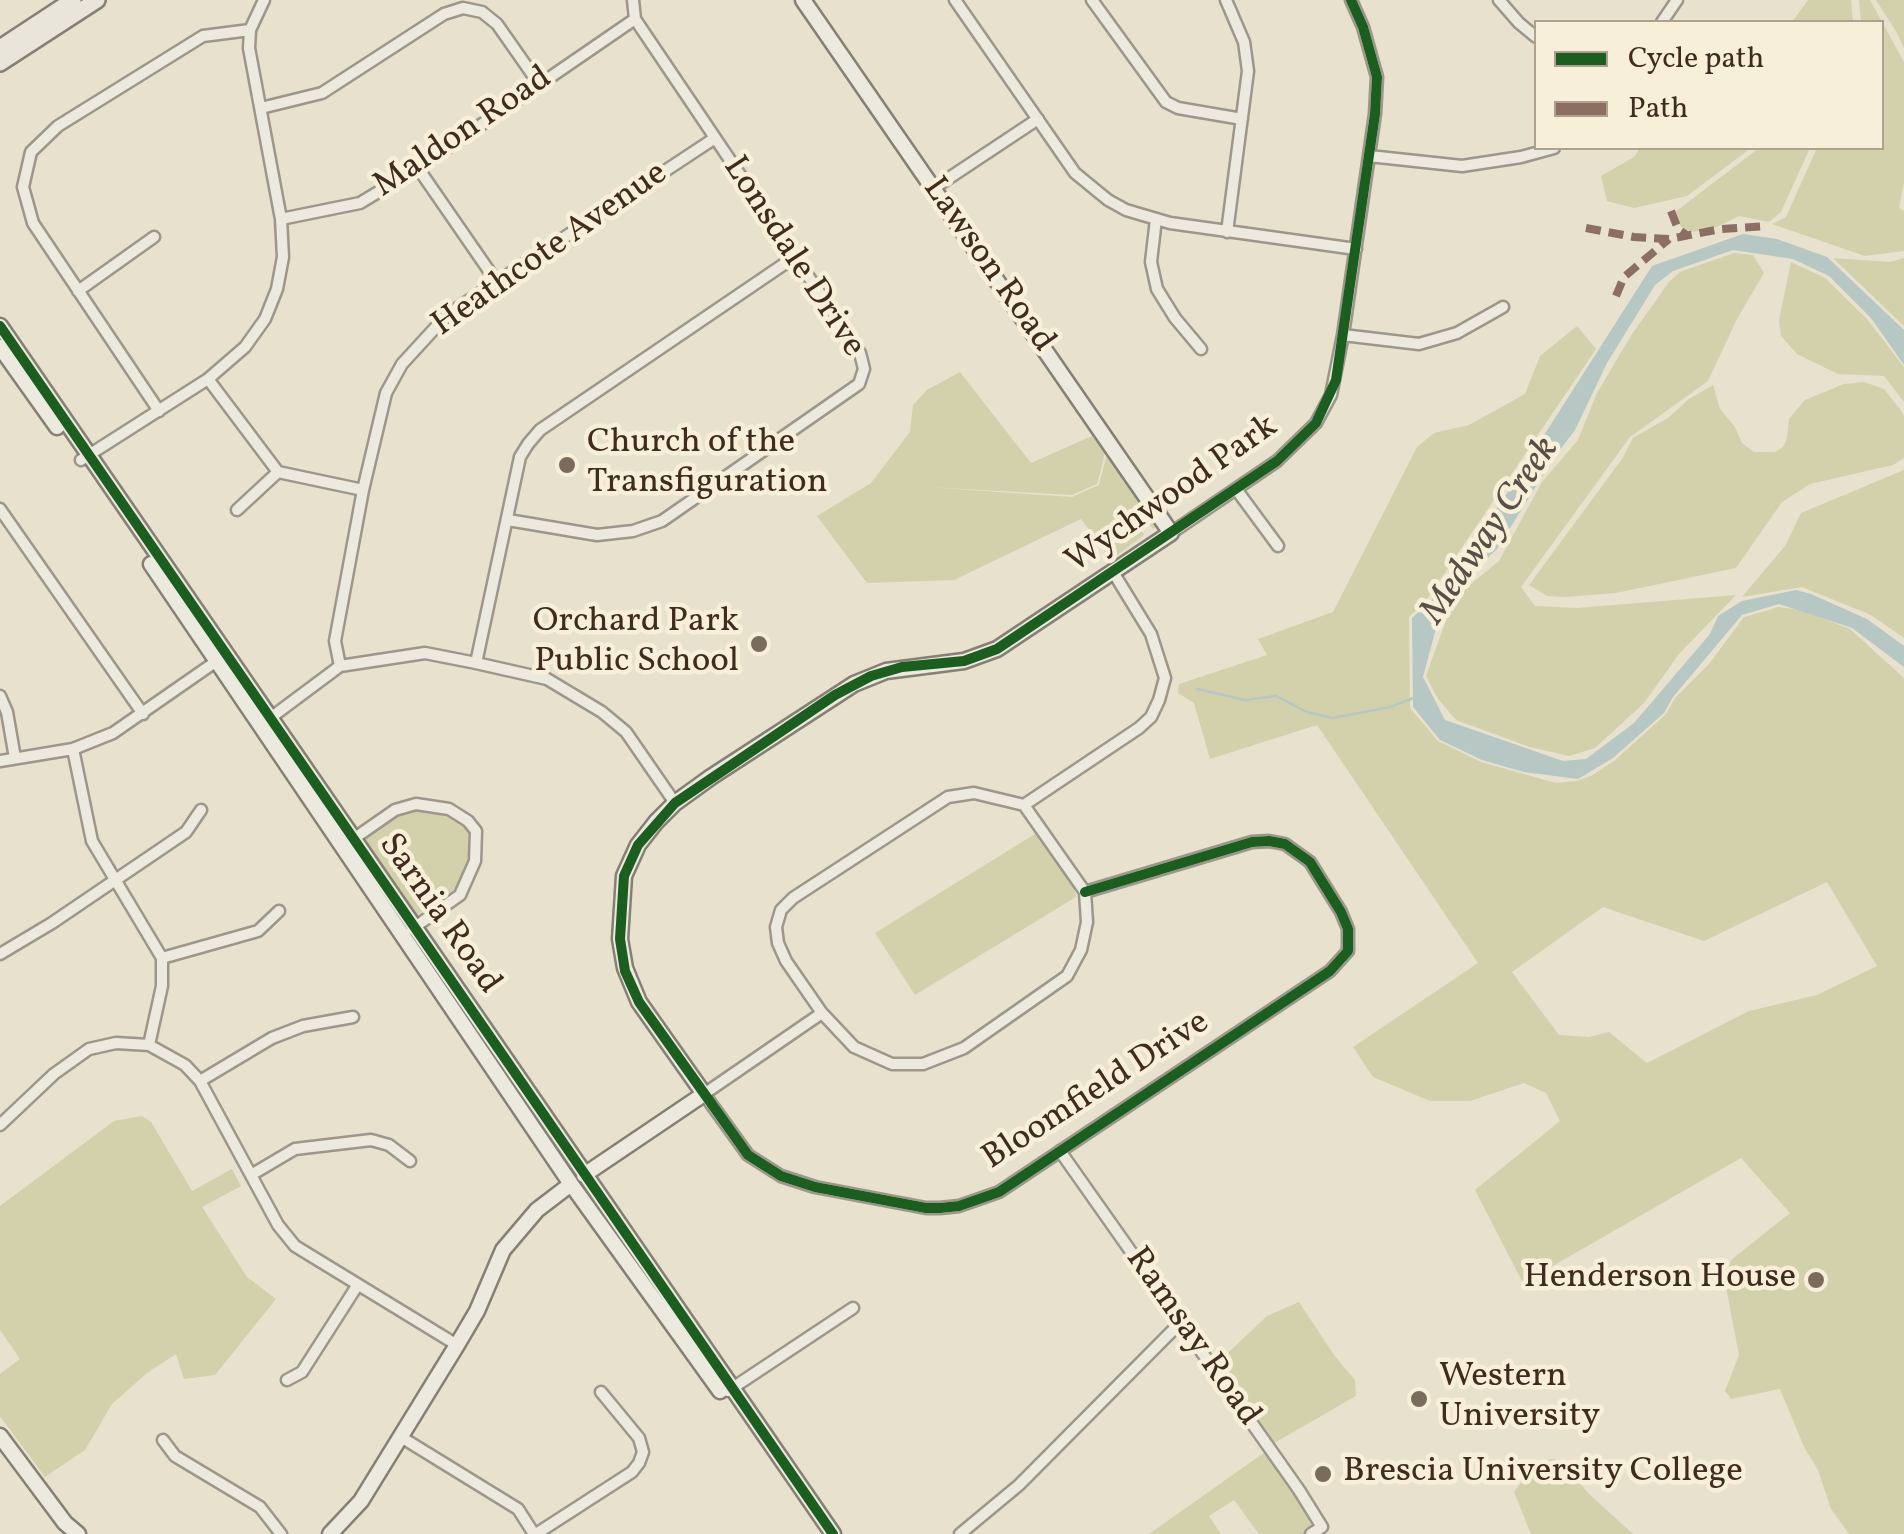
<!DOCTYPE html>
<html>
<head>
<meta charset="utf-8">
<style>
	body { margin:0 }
	#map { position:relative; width:1904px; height:1534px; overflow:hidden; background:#e8e1ce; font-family:Vollkorn,serif }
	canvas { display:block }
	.legend { position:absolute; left:1534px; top:20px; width:350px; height:130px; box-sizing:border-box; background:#f7efd8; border:2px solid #aea18e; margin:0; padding:12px 18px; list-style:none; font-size:30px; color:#402c1f }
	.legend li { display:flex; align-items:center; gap:20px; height:50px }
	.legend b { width:50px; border:2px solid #aea18e }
</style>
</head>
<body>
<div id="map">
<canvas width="1904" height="1534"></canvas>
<ul class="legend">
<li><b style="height:12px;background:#1b5e20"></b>Cycle path</li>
<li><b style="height:12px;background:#8d6e63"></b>Path</li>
</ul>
</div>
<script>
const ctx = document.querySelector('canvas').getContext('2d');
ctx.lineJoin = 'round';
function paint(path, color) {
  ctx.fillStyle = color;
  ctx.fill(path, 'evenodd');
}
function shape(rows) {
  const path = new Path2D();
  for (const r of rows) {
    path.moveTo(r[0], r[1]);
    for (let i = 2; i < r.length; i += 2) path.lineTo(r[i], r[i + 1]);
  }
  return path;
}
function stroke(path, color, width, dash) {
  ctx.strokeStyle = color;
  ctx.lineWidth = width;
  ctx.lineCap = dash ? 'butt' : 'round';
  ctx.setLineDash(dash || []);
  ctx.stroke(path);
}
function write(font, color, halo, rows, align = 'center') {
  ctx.font = font + ' Vollkorn,serif';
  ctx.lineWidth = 9;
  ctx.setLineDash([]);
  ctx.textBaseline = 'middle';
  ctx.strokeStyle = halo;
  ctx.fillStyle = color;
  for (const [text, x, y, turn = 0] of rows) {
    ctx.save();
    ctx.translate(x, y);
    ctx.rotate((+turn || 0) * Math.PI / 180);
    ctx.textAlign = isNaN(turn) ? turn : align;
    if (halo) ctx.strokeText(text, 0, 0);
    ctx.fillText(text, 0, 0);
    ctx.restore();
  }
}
paint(shape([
	[1808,0,1851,0,1853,22,1792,22],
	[1859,0,1870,0,1904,62,1904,182,1899,208,1904,211,1904,251,1865,256,1772,224,1786,217,1817,148,1882,148,1882,22,1861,22],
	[1876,0,1904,0,1904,48,1897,33],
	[1640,148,1751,148,1687,196,1634,208,1607,201,1601,176,1634,157],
	[1759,148,1810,148,1781,212,1769,222,1739,216,1717,227,1692,232,1681,227,1675,212],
	[1734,253,1753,255,1764,273,1737,319,1708,381,1630,437,1521,587,1535,606,1577,608,1736,595,1679,654,1644,703,1595,748,1569,756,1530,747,1456,720,1438,699,1426,676,1454,598,1499,561,1542,482,1578,440,1597,393,1632,334,1669,282,1680,272],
	[1833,258,1890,262,1904,258,1904,326],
	[1791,262,1825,278,1867,319,1904,367,1904,402,1884,376,1838,374,1797,354,1781,336,1779,320],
	[1577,326,1596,349,1425,602,1409,617,1410,708,1438,741,1481,762,1556,783,1576,781,1591,776,1614,761,1666,714,1675,698,1709,664,1744,617,1762,612,1778,607,1801,610,1850,629,1904,678,1904,1534,1849,1534,1831,1509,1818,1470,1804,1447,1780,1389,1731,1399,1725,1391,1739,1355,1725,1282,1731,1260,1790,1213,1741,1158,1523,1283,1475,1190,1560,1121,1546,1093,1524,1083,1470,1101,1430,1101,1373,1077,1353,1047,1478,963,1317,725,1210,759,1194,703,1178,693,1179,684,1267,655,1258,639,1333,612,1417,447,1434,433,1469,425,1525,394,1540,356],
	[1827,882,1877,966,1817,995,1749,1011,1647,1063,1609,1032,1589,1037,1559,1035,1512,972,1603,907,1704,941],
	[960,372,1031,463,1092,436,1105,453,1097,484,1072,495,926,487,1072,497,1099,485,1107,454,1157,526,1153,529,1145,518,1136,523,1144,535,1111,560,1081,519,954,580,867,583,817,516,871,483,910,432,913,405,927,390],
	[1864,382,1884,389,1900,409,1904,416,1904,458,1893,465,1810,484,1782,502,1736,568,1616,593,1565,597,1547,596,1529,585,1622,459,1633,438,1668,418,1689,399,1713,385,1720,409,1735,427,1742,443,1754,452,1775,452,1783,447,1787,438,1789,419,1805,400,1844,384],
	[1904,470,1904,638,1871,615,1802,587,1742,597,1785,546,1801,513],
	[413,810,442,813,463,822,469,831,472,846,466,870,457,888,416,916,363,839,401,812],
	[1035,834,1074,887,1076,897,915,995,875,933],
	[142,1116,151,1122,192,1191,232,1169,241,1186,202,1207,247,1277,276,1299,215,1375,184,1379,176,1354,147,1373,112,1404,85,1450,45,1477,0,1416,0,1374,20,1359,0,1330,0,1206,114,1121],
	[1299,1302,1334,1355,1355,1380,1356,1396,1269,1446,1214,1366,1267,1316],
	[1265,1452,1312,1520,1311,1527,1303,1534,1259,1534,1234,1500,1209,1516,1221,1534,1149,1534],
	[1551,1459,1560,1459,1589,1494,1633,1534,1531,1534,1514,1492,1532,1468]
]), '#d2d1ac');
paint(shape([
	[1743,234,1777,239,1827,257,1904,330,1904,365,1871,318,1829,276,1793,259,1733,250,1673,271,1655,285,1607,363,1575,430,1553,459,1497,549,1469,575,1439,617,1423,677,1445,720,1563,761,1586,759,1634,723,1710,634,1718,616,1742,601,1796,590,1811,594,1867,619,1904,646,1904,667,1852,628,1779,604,1742,615,1673,697,1664,713,1613,758,1578,779,1524,772,1482,760,1440,740,1413,707,1412,618,1430,602,1502,501,1652,266]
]), '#b6c7c4');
stroke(shape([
	[1197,689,1245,700,1276,696,1307,712,1333,718,1390,707,1416,697]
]), '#b6c7c4', 2.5);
const street = shape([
	[955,0,1075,173,1108,200,1126,210,1170,223,1356,249],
	[1092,0,1166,102,1178,108,1242,119],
	[1226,0,1244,42,1248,71,1227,232],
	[1499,0,1519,23,1536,37],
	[1662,22,1677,0],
	[261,108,322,93,444,14,463,8,482,12,497,24,539,84],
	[1369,156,1462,166,1521,157,1554,148],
	[418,168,496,281],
	[934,188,1038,119],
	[281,219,360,203,418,168,635,19],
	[1156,219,1151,262,1157,289,1175,318,1201,349],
	[78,291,154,237],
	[1343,335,1419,344,1457,333,1503,307],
	[208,379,278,472,363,490],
	[159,411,33,223,23,187,31,152,58,126,203,36,250,30],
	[81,460,208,379,245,347,265,319,277,289,283,257,281,219,249,48,250,30,264,0],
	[1236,489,1278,546],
	[0,509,143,714],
	[237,510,278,472],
	[508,520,597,535,633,531,662,521,859,384,864,369,860,353,635,19,633,0],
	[1171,533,1277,461,1316,423,1331,395,1343,335,1375,114,1377,77,1363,27,1351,0],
	[476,663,520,457,528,444,540,430,796,256],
	[340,666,335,641,363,490,386,393,402,364,447,315,715,138],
	[0,696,7,712,15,758],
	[269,719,340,666,425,653,476,663,547,679,602,712,626,732,675,803],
	[73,749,92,841,162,958,162,986,149,1045],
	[0,761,73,749,113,733,221,658],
	[974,793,1024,805,1085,892,1087,922,1081,950,1067,976,964,1048,923,1064,892,1064,854,1047,822,1013,786,961,778,943,776,927,781,910,793,898,948,797,974,793],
	[1024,805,1139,728,1151,717,1159,700,1165,678,1151,634,1113,572],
	[349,842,395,810,416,804,449,809,468,821,476,831,475,861,460,895,412,929],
	[0,954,52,923,186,832,201,810],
	[162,958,258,931,279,911],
	[822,1013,704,1094,748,1155,781,1176,815,1187,926,1208,940,1208,959,1206,999,1192,1330,971,1348,951,1348,929,1341,912,1310,862,1285,844,1269,841,1252,842,1085,892],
	[200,1081,272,1038,303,1026,353,1017],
	[0,1125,54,1074,89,1049,116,1043,149,1045,185,1065,200,1081,278,1225,295,1246,457,1345],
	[1060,1151,1299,1490,1322,1527,1311,1534],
	[251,1175,295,1149,371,1140,389,1145,410,1161],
	[287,1380,302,1372,357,1286],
	[728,1391,853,1308],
	[401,1437,518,1509,534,1534],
	[163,1440,175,1456,260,1507,281,1534],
	[536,1534,632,1472,639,1463,643,1452,639,1438,601,1392],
	[960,1534,1019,1485,1180,1323]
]);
const secondary = shape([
	[0,326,833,1534],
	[0,347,57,427],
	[151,564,571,1184,720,1391],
	[584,1175,704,1094,639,1002,625,968,620,939,624,876,638,845,656,822,675,803,711,777,854,684,886,671,964,661,997,649,1171,533,803,0],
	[0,1436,65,1523,78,1534],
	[330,1534,361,1501,457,1345,477,1311,503,1250,537,1210,571,1184]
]);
const primary = shape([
	[0,48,73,0],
	[0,63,97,0]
]);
stroke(street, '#9d978b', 15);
stroke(secondary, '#867f74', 19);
stroke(primary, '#867f74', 20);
stroke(street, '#ece9df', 10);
stroke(secondary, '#ece9df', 14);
stroke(primary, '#e9e5da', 15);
stroke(shape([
	[1671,211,1678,229,1688,236],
	[1586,228,1634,237,1669,239,1721,229,1766,226],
	[1616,296,1624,277,1669,239]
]), '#8d6e63', 8, [15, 8]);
stroke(shape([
	[0,326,833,1534],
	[1085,892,1252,842,1269,841,1285,844,1310,862,1341,912,1348,929,1348,951,1330,971,999,1192,959,1206,940,1208,926,1208,815,1187,781,1176,748,1155,639,1002,625,971,620,939,624,876,638,845,675,803,835,695,871,676,902,667,964,661,997,649,1277,461,1316,423,1336,380,1375,114,1377,77,1363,27,1351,0]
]), '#1b5e20', 10);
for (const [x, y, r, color] of [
	[567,465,10,"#7b6b5c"],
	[759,644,10,"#7b6b5c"],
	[1816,1280,10,"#7b6b5c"],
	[1419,1399,10,"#7b6b5c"],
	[1323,1474,10,"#7b6b5c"]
]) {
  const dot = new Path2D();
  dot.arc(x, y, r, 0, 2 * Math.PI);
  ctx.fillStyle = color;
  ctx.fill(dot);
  stroke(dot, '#f7efd8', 4);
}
write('35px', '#402c1f', '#f7efd8', [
	["Maldon Road",464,134,-34],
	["Heathcote Avenue",551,251,-35],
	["Lonsdale Drive",792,258,57],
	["Lawson Road",987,266,55],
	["Wychwood Park",1173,496,-35],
	["Sarnia Road",438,915,55],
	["Bloomfield Drive",1097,1092,-33],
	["Ramsay Road",1191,1338,55]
]);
write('35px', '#402c1f', '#f7efd8', [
	["Church of the",587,445],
	["Transfiguration",587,485],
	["Orchard Park",739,624,"right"],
	["Public School",739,664,"right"],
	["Henderson House",1796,1280,"right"],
	["Western",1439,1379],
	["University",1439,1419],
	["Brescia University College",1343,1474]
], 'left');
write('italic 38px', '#585047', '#f7efd8', [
	["Medway Creek",1492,532,-56]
]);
</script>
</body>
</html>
